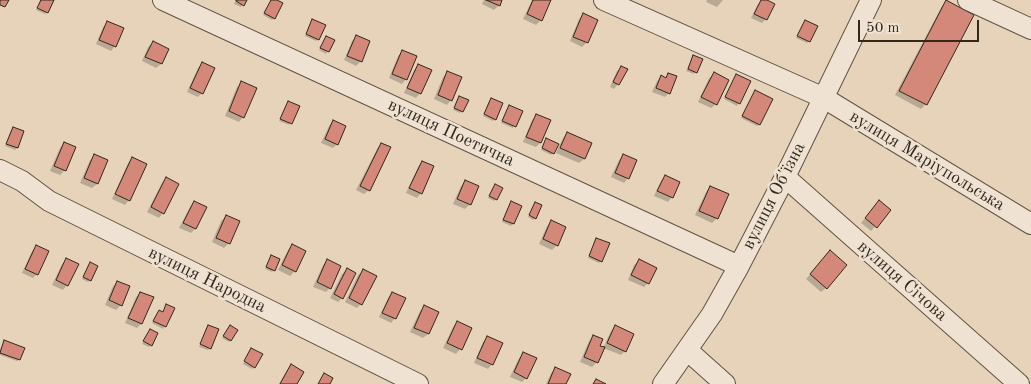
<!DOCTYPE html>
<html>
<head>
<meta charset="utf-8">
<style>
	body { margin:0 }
	#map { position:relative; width:1031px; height:384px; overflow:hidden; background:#e6d3ba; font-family:"Old Standard TT",serif }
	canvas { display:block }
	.scale { position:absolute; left:858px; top:20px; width:121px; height:22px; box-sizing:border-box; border:2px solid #33281c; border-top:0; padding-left:6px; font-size:15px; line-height:18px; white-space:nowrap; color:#33281c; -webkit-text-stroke:4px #efe2d2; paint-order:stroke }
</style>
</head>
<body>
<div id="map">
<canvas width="1031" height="384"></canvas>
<div class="scale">50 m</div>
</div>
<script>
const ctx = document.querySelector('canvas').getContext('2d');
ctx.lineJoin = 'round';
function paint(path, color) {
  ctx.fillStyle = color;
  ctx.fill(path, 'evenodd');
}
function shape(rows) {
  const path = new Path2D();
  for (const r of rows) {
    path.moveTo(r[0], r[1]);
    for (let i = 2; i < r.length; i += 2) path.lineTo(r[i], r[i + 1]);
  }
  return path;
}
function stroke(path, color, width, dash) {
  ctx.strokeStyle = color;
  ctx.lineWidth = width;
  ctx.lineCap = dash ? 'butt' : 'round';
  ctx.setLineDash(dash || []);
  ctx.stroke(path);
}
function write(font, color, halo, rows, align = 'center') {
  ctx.font = font + ' "Old Standard TT",serif';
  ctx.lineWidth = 5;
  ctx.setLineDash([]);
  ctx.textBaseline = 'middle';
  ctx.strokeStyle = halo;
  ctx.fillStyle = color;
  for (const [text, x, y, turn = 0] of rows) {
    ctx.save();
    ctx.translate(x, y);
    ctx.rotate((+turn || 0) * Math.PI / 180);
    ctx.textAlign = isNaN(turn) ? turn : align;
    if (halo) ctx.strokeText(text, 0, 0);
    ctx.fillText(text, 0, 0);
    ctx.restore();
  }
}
paint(shape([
	[40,0,52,0,47,12,45,14,36,10],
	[236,0,245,0,241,7,234,4],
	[272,0,274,0,274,18,272,20,263,15],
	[484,0,501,0,499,5,494,10,482,4],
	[532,0,550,0,541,20,536,25,523,19],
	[707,0,723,0,717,7,706,2],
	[762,0,764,0,766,19,762,23,751,18,758,4],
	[946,2,972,15,926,104,921,109,895,95,942,6],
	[583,15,587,42,582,47,570,41,579,19],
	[313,20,318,39,316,41,305,36],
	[107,23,115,46,111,51,96,44,103,27],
	[804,23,809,41,807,43,796,38],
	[326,37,333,41,326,54,319,50],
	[356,37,361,61,356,66,344,60,352,41],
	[153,42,168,50,161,64,156,68,142,61,148,47],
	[402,52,406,79,402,84,389,78,398,56],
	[692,58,695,72,694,74,686,71],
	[202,63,202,93,198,97,187,92,198,68],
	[419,65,420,93,416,98,404,93,414,70],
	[622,67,618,84,614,89,610,87,617,71],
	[448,73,451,100,447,105,434,99,443,77],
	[669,74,669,93,665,97,652,92,657,81,661,77,665,78],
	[714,74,716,104,711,108,698,102,709,78],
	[736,75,749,81,737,106,724,99],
	[242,83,243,117,239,122,225,116,237,87],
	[755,92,759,124,757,126,741,118],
	[458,99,462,111,460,113,453,110],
	[491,99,495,119,493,121,483,116,489,101],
	[288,103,298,107,289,125,279,121],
	[509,107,521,112,513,128,501,123],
	[537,115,540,143,536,147,523,142,532,120],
	[333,121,337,144,333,148,321,143,329,126],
	[13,128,23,132,17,148,15,150,5,146,11,130],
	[567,134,590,144,584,159,579,163,556,153,563,138],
	[545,142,553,153,551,155,541,150],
	[64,143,65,170,60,175,50,171,60,148],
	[381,144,369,190,364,194,356,190,377,149],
	[95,156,107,161,97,184,92,188,80,183,90,160],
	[623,156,628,178,624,183,611,177,619,160],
	[132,159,129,200,125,205,112,199,128,163],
	[422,162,421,193,417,198,406,193,418,167],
	[665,176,672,197,668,202,654,196,661,181],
	[166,179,163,213,159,218,147,212,162,183],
	[466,182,477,187,469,205,465,209,453,204,461,186],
	[493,187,496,199,494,201,488,198],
	[710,187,717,218,712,223,695,215,706,192],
	[194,202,205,208,195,229,191,233,179,228,190,207],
	[535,203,535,218,533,220,528,217],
	[509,205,513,224,511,226,502,222],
	[875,206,890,210,871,231,861,223],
	[226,216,229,243,224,248,212,242,221,221],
	[551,222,557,245,552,250,539,244,547,226],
	[597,239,601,261,599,263,588,258,595,241],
	[292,245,304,251,295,271,290,276,278,270,288,250],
	[36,247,37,274,33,278,22,273,32,251],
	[826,256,826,288,821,292,806,279],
	[67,259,67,285,63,290,52,285,62,264],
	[270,259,274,270,272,272,265,269],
	[327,261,330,288,326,292,313,287,323,265],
	[639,261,648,283,644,287,628,280,634,265],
	[90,264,90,280,88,282,82,279],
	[347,270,342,298,338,302,330,298,342,274],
	[363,271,361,304,357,308,345,302,358,275],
	[117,282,121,305,116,310,105,305,113,286],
	[140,293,141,324,137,328,125,323,136,297],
	[392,293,395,318,391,323,379,317,388,298],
	[166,306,174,309,163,329,152,323,157,313,159,311,162,313],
	[424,307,437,312,428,334,423,338,410,332,420,311],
	[457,322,460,349,456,354,443,348,453,327],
	[208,326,210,348,208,350,199,347,206,328],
	[615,327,625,351,621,355,603,348,611,331],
	[228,329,230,340,229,342,222,338],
	[150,330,151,345,149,347,142,344],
	[488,337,492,364,488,369,474,363,483,342],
	[594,337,598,346,603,348,597,362,592,367,580,362,589,341],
	[4,342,19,359,17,361,0,355,0,349],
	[250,351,254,367,252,369,243,364],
	[523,354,526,378,522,382,510,377,519,358],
	[291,366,296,384,279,384,287,370],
	[555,369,565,384,546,384,551,373]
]), '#0003');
const building = shape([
	[0,0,9,0,5,7,0,5,0,0],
	[41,0,54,0,48,13,37,8,41,0],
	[236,0,247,0,244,6,236,1,236,0],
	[271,0,277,0,283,3,275,19,264,13,271,0],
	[486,0,502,0,500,6,486,0],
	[533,0,551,0,542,21,527,14,533,0],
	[761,0,767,0,775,4,767,20,754,14,761,0],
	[946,0,974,15,927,105,899,91,946,0],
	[583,13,598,20,588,43,573,37,583,13],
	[312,19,326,25,319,40,306,34,312,19],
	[805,20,818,26,810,42,797,36,805,20],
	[107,21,124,28,116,47,99,40,107,21],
	[356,35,370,41,362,62,347,56,356,35],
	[326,36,335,40,329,52,320,48,326,36],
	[153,41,169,49,162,64,145,57,153,41],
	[402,50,417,56,407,80,392,74,402,50],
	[693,55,703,59,697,73,688,69,693,55],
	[202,62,215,68,203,94,190,88,202,62],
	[418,64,432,70,421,94,407,88,418,64],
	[621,66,628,69,619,85,613,82,621,66],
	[447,71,462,77,452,101,438,95,447,71],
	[714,72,729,80,717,105,701,97,714,72],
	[668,73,677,76,670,94,656,88,661,75,666,78,668,73],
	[736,74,751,81,740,104,725,97,736,74],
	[241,81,257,88,244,118,229,111,241,81],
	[755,90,773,99,760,125,742,116,755,90],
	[459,96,469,100,463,112,454,108,459,96],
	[491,98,503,103,496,120,484,114,491,98],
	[288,101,300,106,292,124,280,119,288,101],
	[509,105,523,111,516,127,502,121,509,105],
	[536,114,551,120,541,143,526,137,536,114],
	[333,120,346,126,338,145,325,139,333,120],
	[13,127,24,131,18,148,6,144,13,127],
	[567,132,592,143,585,159,560,148,567,132],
	[546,138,559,144,554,154,542,148,546,138],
	[64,142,76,147,66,171,54,166,64,142],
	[381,143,391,147,370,191,360,186,381,143],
	[94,154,108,160,98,184,84,178,94,154],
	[623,154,637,160,629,179,615,173,623,154],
	[132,157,147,164,130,201,115,194,132,157],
	[422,161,434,166,422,194,409,188,422,161],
	[665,175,680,182,673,198,657,191,665,175],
	[166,177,179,184,164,214,151,207,166,177],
	[465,180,479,186,471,205,457,199,465,180],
	[495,184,503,188,497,200,489,196,495,184],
	[710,186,729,194,718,219,699,211,710,186],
	[879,200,891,210,877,228,865,218,879,200],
	[194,201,207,207,196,229,183,223,194,201],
	[511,201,522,206,514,224,503,220,511,201],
	[535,202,542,205,536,219,529,215,535,202],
	[226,215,240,221,230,244,216,238,226,215],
	[551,220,566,227,558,246,543,239,551,220],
	[596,238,610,243,602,262,589,256,596,238],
	[292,244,306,251,296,272,282,265,292,244],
	[36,245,49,251,38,275,25,269,36,245],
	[830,250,847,265,827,289,810,274,830,250],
	[271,255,280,259,275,271,266,267,271,255],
	[66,258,79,264,68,286,56,280,66,258],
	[327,259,341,266,331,289,317,282,327,259],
	[639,259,657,268,649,284,631,275,639,259],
	[90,262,98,266,91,281,83,277,90,262],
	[347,268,356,273,343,299,334,294,347,268],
	[363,269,377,276,362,305,349,298,363,269],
	[117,281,130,286,122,306,109,300,117,281],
	[140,292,154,297,142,324,128,318,140,292],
	[392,292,406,298,396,319,382,313,392,292],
	[166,304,175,308,166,327,153,321,159,310,163,312,166,304],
	[424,305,439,312,429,334,414,328,424,305],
	[457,321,472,328,462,350,447,343,457,321],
	[208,325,219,329,211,349,200,344,208,325],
	[230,325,238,330,231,341,223,336,230,325],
	[615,325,634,334,626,352,607,343,615,325],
	[150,329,158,333,152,346,143,341,150,329],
	[593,335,603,339,600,346,605,347,598,363,584,357,593,335],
	[487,336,503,343,493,365,477,358,487,336],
	[4,340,25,348,20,360,0,353,4,340],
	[251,348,263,354,255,368,244,361,251,348],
	[523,352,537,358,527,379,514,372,523,352],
	[291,364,304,372,297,384,280,384,291,364],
	[555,367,571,374,566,384,548,384,555,367],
	[324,373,333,378,330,384,318,384,324,373],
	[596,379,606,384,593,384,596,379]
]);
paint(building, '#d4887a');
stroke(building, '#33281c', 1);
const street = shape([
	[163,0,739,266],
	[604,0,824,98,1031,224],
	[968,0,1031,29],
	[0,170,22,181,49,201,418,384],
	[785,177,1019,384],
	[687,350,725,384],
	[663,384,712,314,739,266,785,177,871,0]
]);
stroke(street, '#605344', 22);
stroke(street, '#efe2d2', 20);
write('18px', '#33281c', '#efe2d2', [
	["вулиця Поетична",451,133,25],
	["вулиця Маріупольська",927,161,31],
	["вулиця Об'їзна",774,196,-63],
	["вулиця Народна",207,280,26],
	["вулиця Січова",902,281,41]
]);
</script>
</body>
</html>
